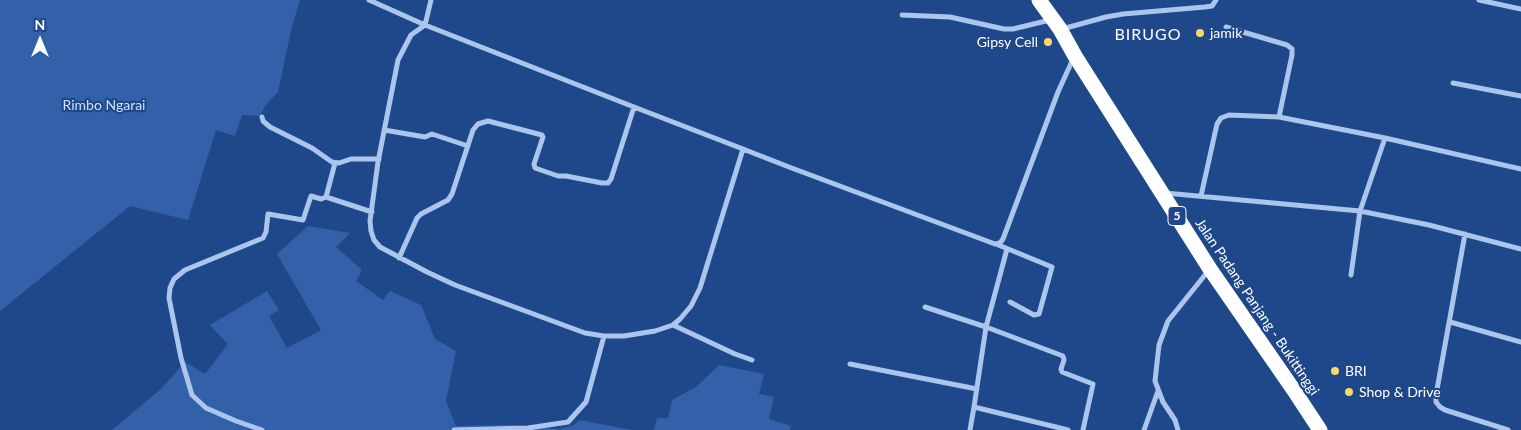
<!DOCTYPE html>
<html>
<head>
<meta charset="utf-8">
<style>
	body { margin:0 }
	#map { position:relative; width:1521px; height:430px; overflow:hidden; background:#1f488b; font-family:Lato,sans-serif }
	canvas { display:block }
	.north { position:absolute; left:15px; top:15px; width:50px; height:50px; -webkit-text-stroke:4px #1f488b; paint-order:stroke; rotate:0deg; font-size:14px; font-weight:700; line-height:20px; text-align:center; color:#fff }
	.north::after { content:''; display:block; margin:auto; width:18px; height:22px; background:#fff; clip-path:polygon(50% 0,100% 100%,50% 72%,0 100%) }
</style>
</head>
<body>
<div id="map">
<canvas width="1521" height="430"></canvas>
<div class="north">N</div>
</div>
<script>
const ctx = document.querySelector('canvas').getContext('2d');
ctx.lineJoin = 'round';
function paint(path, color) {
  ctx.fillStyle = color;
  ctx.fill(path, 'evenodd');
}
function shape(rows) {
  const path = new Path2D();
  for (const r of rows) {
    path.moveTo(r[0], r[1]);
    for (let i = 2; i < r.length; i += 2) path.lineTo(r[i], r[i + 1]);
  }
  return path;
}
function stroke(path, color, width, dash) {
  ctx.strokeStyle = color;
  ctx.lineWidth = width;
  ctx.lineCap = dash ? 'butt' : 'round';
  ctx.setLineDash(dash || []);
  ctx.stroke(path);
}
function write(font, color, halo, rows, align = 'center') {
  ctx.font = font + ' Lato,sans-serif';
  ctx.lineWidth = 4.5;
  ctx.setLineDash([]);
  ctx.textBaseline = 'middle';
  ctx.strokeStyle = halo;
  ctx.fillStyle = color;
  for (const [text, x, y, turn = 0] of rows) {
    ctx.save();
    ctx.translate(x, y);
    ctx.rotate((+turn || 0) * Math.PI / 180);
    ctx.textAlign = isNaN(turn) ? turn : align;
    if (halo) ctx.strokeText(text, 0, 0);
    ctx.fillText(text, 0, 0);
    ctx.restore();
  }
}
paint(shape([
	[0,0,300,0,292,26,278,92,265,106,260,116,242,115,235,136,216,130,188,220,130,206,0,311],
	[308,226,350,233,336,247,362,270,356,281,383,300,390,291,421,305,435,339,456,351,446,401,456,426,509,425,559,429,572,426,580,420,632,430,112,430,162,388,185,362,205,374,228,344,210,325,267,291,279,310,269,316,287,348,321,330,277,254],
	[719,365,764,374,759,394,774,397,769,419,791,426,790,430,654,430,657,418,668,418,672,400,696,387]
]), '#3261a9');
stroke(shape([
	[369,0,425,25,431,0],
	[1479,0,1521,9],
	[902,15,950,17,1004,29,1013,29,1050,20],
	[1226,27,1287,45,1292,49,1292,55,1279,117],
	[1062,29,1106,17,1123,14,1205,7,1212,6,1216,0],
	[1453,83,1521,96],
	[262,117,263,121,270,127,312,148,332,162,339,163,351,159,379,159],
	[384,130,425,137,432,134,468,146],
	[743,149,700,288,691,306,680,319,673,325,655,331,624,336,604,336,585,333,455,285,427,272,380,247,374,240,371,231,370,221,378,162,398,60,411,35,425,25,634,107,743,149,789,167,995,244,1000,243,1003,239,1058,92,1073,59],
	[1165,193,1360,211,1429,225,1521,249],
	[1201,196,1217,124,1221,118,1229,115,1279,117,1385,138,1521,169],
	[326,197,372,212],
	[1465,234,1436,395,1436,402,1440,407,1445,410,1508,430],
	[996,244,1052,267,1039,314,1034,315,1010,302],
	[1007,249,986,327,974,407,1068,430],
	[399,258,417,218,421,214,448,200,452,194,473,130,478,124,488,121,542,135,543,137,534,164,535,168,558,176,566,176,602,183,608,183,611,179,634,107],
	[1351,275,1360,211,1385,138],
	[925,307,986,327,1063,356,1064,360,1061,369,1062,372,1093,384,1083,430],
	[1450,322,1521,342],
	[673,325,735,354,752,360],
	[850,364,977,389],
	[262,430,236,421,206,408,192,395,181,358,169,298,170,288,174,279,185,270,263,238,266,232,268,214,303,220,311,196,321,199,326,197,335,163],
	[454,430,528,428,568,422,586,402,604,336],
	[970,430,974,407],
	[1144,430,1158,391],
	[1178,430,1175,420,1163,402,1155,381,1159,345,1168,321,1209,270]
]), '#abc5ec', 5);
stroke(shape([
	[1039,0,1060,29,1075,56,1210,269,1293,389,1320,430]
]), '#fff', 15);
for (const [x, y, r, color] of [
	[1200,33,5,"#fad96b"],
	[1048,42,5,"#fad96b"],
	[1335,371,5,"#fad96b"],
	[1349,392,5,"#fad96b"]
]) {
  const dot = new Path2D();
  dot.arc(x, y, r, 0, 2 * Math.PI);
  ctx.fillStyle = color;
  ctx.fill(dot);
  stroke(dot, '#1f488b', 2);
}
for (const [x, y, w] of [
	[1177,216,18]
]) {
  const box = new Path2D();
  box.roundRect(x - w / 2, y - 9.5, w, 19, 4);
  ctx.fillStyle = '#1f488b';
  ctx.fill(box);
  stroke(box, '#fff', 1);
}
write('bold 12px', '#fff', null, [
	["5",1177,216]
]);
write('14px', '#fff', '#1f488b', [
	["jamik",1210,33],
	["Gipsy Cell",1038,42,"right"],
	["BRI",1345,371],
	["Shop & Drive",1359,392]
], 'left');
write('14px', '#d0e0f9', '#1f488b', [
	["Rimbo Ngarai",104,105]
]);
write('14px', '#fff', '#1f488b', [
	["Jalan Padang Panjang - Bukittinggi",1257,307,56]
]);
ctx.letterSpacing = '1px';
write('16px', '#fff', '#1f488b', [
	["BIRUGO",1148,35]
]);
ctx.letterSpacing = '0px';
</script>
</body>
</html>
